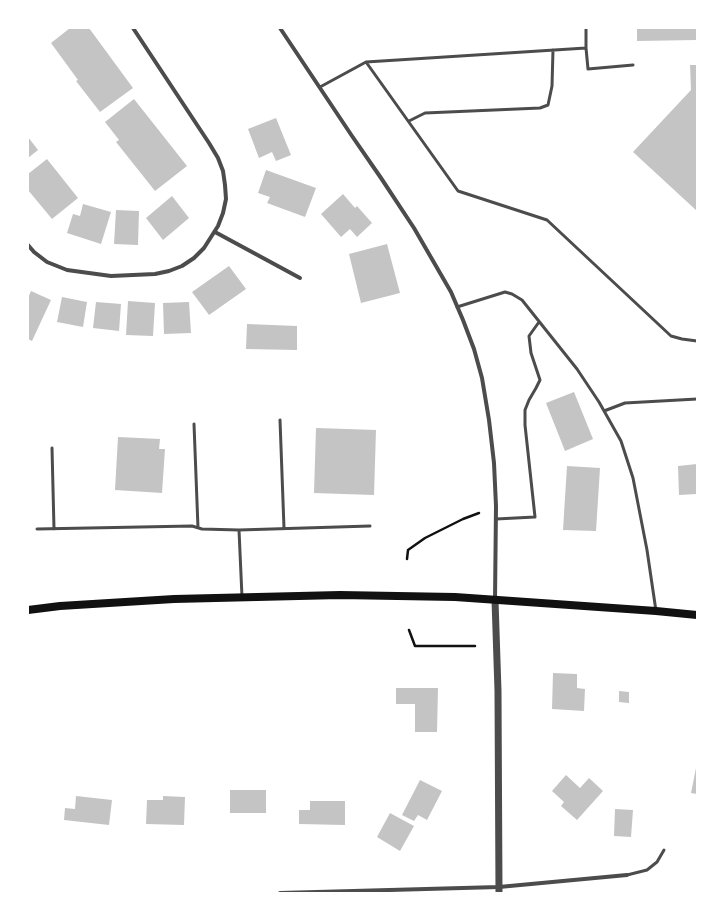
<!DOCTYPE html>
<html>
<head>
<meta charset="utf-8">
<style>
	body { margin:0 }
	#map { position:relative; width:725px; height:921px; overflow:hidden; background:#fff; font-family:Georgia,serif }
	canvas { display:block }
	.frame { position:absolute; inset:0; border:29px solid #fff; pointer-events:none }
</style>
</head>
<body>
<div id="map">
<canvas width="725" height="921"></canvas>
<div class="frame"></div>
</div>
<script>
const ctx = document.querySelector('canvas').getContext('2d');
ctx.lineJoin = 'round';
function paint(path, color) {
  ctx.fillStyle = color;
  ctx.fill(path, 'evenodd');
}
function shape(rows) {
  const path = new Path2D();
  for (const r of rows) {
    path.moveTo(r[0], r[1]);
    for (let i = 2; i < r.length; i += 2) path.lineTo(r[i], r[i + 1]);
  }
  return path;
}
function stroke(path, color, width, dash) {
  ctx.strokeStyle = color;
  ctx.lineWidth = width;
  ctx.lineCap = dash ? 'butt' : 'round';
  ctx.setLineDash(dash || []);
  ctx.stroke(path);
}
paint(shape([
	[70,28,89,28,133,88,100,112,76,81,78,80,51,43],
	[637,28,697,28,697,40,637,41],
	[690,65,697,65,697,211,633,152,691,90],
	[134,99,187,166,155,191,116,142,119,140,105,122],
	[276,118,291,155,276,161,272,152,259,158,248,129],
	[28,137,38,150,28,158],
	[47,159,78,198,52,219,28,190,28,174],
	[266,170,316,188,305,217,267,203,270,197,258,193],
	[343,194,355,208,357,206,372,223,357,237,350,229,341,237,321,214],
	[172,196,189,218,163,240,146,218],
	[83,204,111,212,101,244,67,233,73,214,80,216],
	[116,210,139,211,138,245,114,244],
	[387,244,400,293,361,303,349,254],
	[229,266,246,289,209,315,192,292],
	[31,291,51,300,32,341,28,339,28,298],
	[62,297,87,302,83,327,57,322],
	[128,301,155,303,153,336,126,335],
	[96,302,121,304,119,331,93,328],
	[189,302,191,333,164,334,163,303],
	[247,324,297,326,297,350,246,349],
	[574,392,593,439,565,451,546,403],
	[316,428,376,430,374,495,314,493],
	[118,437,160,439,159,449,165,449,162,493,115,490],
	[697,464,697,494,679,495,678,466],
	[567,466,600,468,596,531,563,530],
	[553,673,577,674,577,688,585,689,584,711,552,709],
	[396,688,438,688,437,732,415,732,415,704,396,704],
	[619,691,629,692,629,703,619,702],
	[696,768,697,768,697,794,691,793],
	[566,775,580,788,589,778,603,791,577,820,561,806,564,802,552,791],
	[420,780,442,791,427,820,418,815,414,821,402,815],
	[230,790,266,790,266,813,230,813],
	[76,796,112,800,109,825,64,820,65,808,75,809],
	[163,796,185,797,184,825,146,824,147,800,163,800],
	[310,801,345,801,345,825,299,824,299,810,310,810],
	[615,809,633,810,631,837,614,836],
	[390,813,414,826,400,851,377,837]
]), '#c4c4c4');
stroke(shape([
	[407,559,408,550,425,538,463,519,479,513],
	[409,630,415,646,475,646]
]), '#111', 2.5);
stroke(shape([
	[586,48,588,69,633,65],
	[366,62,458,191,547,220,671,336,682,339,697,341],
	[320,87,366,62,586,48,586,28],
	[409,121,425,113,540,108,548,105,552,86,553,50],
	[457,307,505,292,512,294,522,300,577,369,599,402,621,441,633,478,647,550,656,611],
	[604,411,625,403,697,399],
	[280,420,284,528],
	[194,424,198,528],
	[52,448,54,529],
	[496,519,535,517,525,425,525,410,529,400,536,388,540,380,531,353,529,336,539,322],
	[37,529,192,526,202,529,239,530,370,526],
	[239,530,242,597],
	[627,875,647,870,657,862,664,850]
]), '#4c4c4c', 3);
stroke(shape([
	[280,28,352,136,381,178,414,228,451,292,463,320,474,349,482,378,489,420,494,463,496,506,495,600],
	[215,232,300,278],
	[28,245,34,252,47,262,67,270,111,276,155,274,169,271,182,266,194,258,204,248,218,226,223,213,226,199,225,185,223,171,218,158,209,143,133,28],
	[280,893,499,887,627,875]
]), '#4c4c4c', 4);
stroke(shape([
	[495,600,498,691,499,893]
]), '#4c4c4c', 7);
stroke(shape([
	[28,610,60,606,174,599,340,595,455,597,656,611,697,615]
]), '#111', 8);
</script>
</body>
</html>
